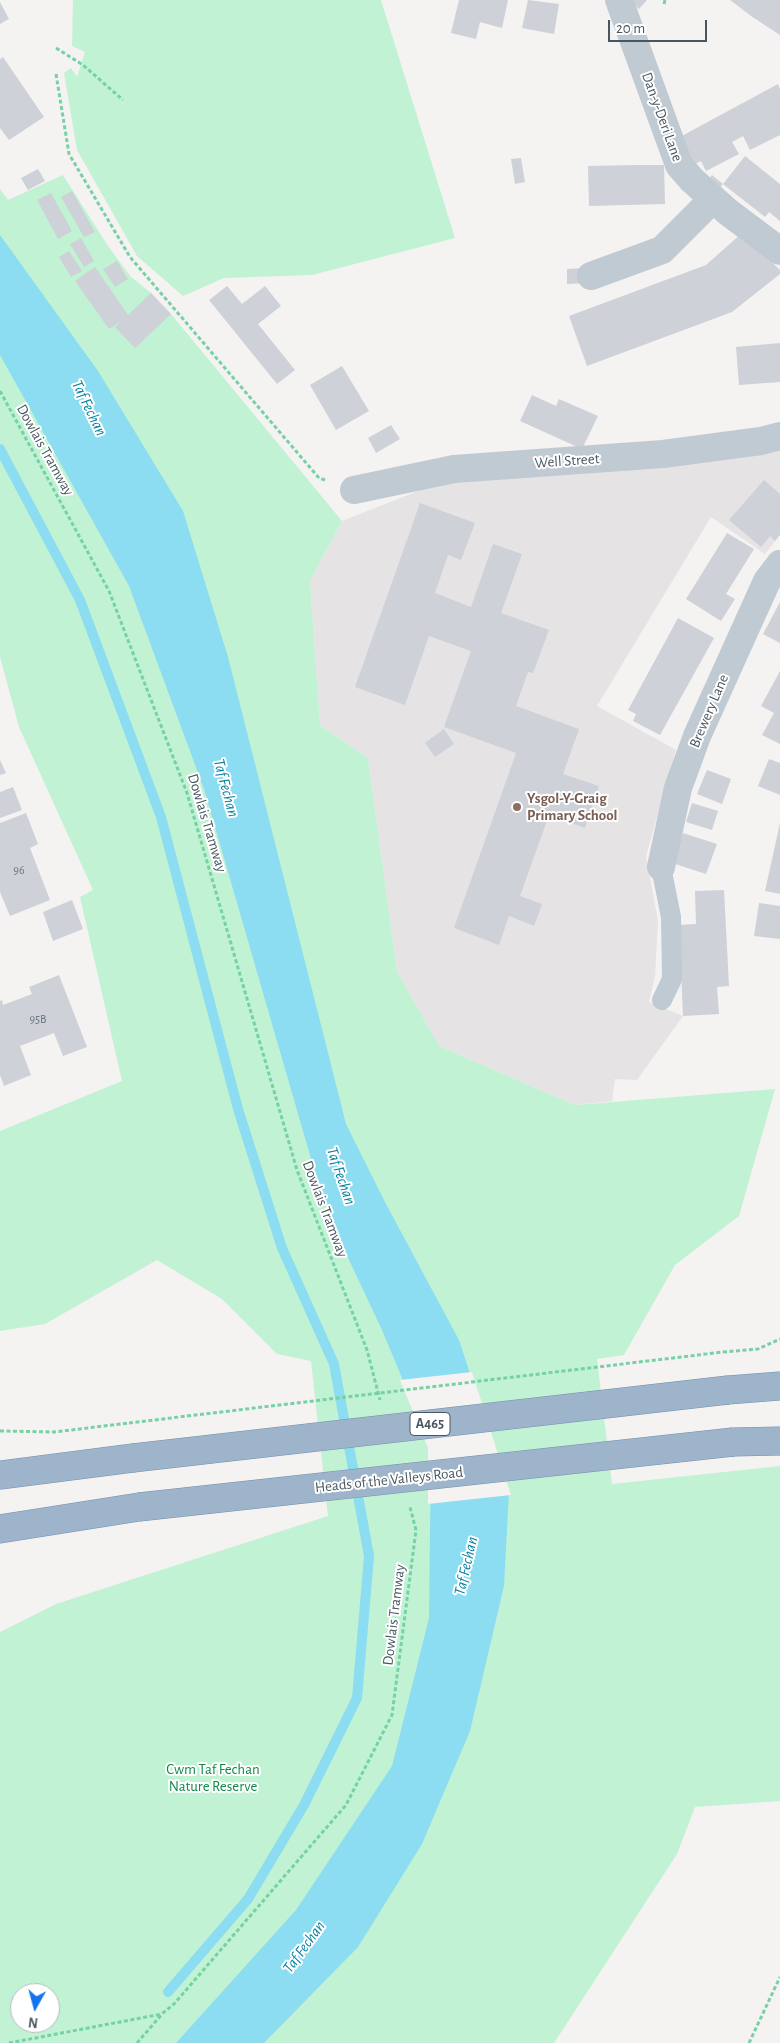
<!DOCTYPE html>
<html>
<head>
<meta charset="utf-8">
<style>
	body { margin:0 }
	#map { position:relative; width:780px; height:2043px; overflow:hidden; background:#f5f2f2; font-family:"Alegreya Sans",sans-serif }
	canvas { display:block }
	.north { position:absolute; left:10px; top:1983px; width:50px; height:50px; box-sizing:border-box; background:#fff; border:1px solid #b6bbc0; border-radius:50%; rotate:187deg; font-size:14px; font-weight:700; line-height:20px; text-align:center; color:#495661 }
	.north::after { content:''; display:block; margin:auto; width:18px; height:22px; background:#1375ee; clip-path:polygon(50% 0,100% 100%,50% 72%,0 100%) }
	.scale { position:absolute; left:608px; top:20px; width:99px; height:22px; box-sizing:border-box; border:2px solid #495661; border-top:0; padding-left:6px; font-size:15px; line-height:18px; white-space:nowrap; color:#495661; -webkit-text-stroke:4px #fff; paint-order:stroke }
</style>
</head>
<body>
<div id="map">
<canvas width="780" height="2043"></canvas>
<div class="north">N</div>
<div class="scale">20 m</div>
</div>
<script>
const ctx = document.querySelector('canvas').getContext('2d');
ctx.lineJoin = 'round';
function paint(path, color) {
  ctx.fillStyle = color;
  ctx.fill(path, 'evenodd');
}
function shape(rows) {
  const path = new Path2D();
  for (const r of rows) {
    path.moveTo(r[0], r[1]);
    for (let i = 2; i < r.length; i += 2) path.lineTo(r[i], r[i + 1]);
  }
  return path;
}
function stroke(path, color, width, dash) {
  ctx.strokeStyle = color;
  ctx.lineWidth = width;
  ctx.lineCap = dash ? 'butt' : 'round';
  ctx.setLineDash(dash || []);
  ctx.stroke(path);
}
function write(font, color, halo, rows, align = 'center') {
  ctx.font = font + ' "Alegreya Sans",sans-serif';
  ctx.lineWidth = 4;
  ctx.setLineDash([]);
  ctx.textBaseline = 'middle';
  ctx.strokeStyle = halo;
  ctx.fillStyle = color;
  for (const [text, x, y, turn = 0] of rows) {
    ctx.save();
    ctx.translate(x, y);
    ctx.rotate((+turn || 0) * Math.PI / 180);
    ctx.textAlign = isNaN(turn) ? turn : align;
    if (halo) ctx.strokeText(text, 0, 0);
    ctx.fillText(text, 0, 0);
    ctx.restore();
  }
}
paint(shape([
	[780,448,780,535,765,554,711,517,597,706,676,750,646,856,658,921,655,977,649,1002,683,1016,637,1080,615,1079,612,1101,575,1105,439,1046,397,971,368,758,320,725,310,581,342,521,451,478]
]), '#e6e3e4');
paint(shape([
	[73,0,381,0,455,238,312,275,224,278,183,296,137,256,77,150,64,73,71,68,77,77,85,52,72,46],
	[63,175,108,246,131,277,151,293,171,314,342,521,310,581,320,725,368,758,397,971,439,1046,575,1105,775,1089,739,1216,675,1265,624,1355,597,1359,612,1484,780,1466,780,1801,695,1807,677,1854,554,2043,0,2043,0,1632,56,1604,328,1516,311,1361,277,1354,222,1299,157,1260,45,1324,0,1331,0,1131,122,1081,80,897,93,890,19,727,0,657,0,189,8,200],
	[20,1993,50,1993,50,2023,20,2023]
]), '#c1f2d3');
paint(shape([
	[0,235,98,371,183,511,228,657,346,1124,386,1204,459,1340,509,1492,504,1586,470,1731,422,1844,358,1947,264,2043,176,2043,296,1910,392,1766,429,1618,431,1447,382,1330,335,1230,314,1169,204,789,129,586,0,355]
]), '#8cddf1');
paint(shape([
	[472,1372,511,1495,428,1504,428,1448,400,1380]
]), '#f5f2f2');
stroke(shape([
	[0,449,80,600,161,817,238,1109,282,1248,334,1364,369,1556,357,1698,304,1805,248,1899,168,1992]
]), '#8cddf1', 10);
paint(shape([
	[459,0,508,0,502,28,480,22,476,39,451,33],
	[528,0,559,4,554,34,522,28],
	[629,0,647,0,639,9],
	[730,0,780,0,780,35,751,16],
	[0,2,9,19,0,24],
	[3,57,44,117,9,140,0,128,0,59],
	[778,84,780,89,780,135,750,150,743,136,732,142,739,154,706,171,701,161,693,165,678,138],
	[745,156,780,184,780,221,769,212,765,217,723,184,716,193,705,184,712,175,723,184],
	[521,158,525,182,515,184,511,159],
	[636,165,664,165,665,204,589,206,588,166],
	[38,169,45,181,28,190,21,178],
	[72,191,95,232,84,237,61,197],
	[51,193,72,231,58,239,37,200],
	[742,233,780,270,780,274,732,312,587,366,569,316,706,265],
	[81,238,94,261,84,267,70,244],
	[69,251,82,271,71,277,59,257],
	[117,261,128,279,115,287,103,269],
	[95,267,128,315,151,293,171,314,135,348,115,327,123,320,109,329,75,281],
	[586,268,587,283,567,284,567,269],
	[227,286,242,304,265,286,281,306,258,324,295,370,277,384,209,300],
	[780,343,780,382,739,385,736,347],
	[342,366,369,411,336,430,310,385],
	[532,395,556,406,559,399,598,416,582,449,520,421],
	[391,425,400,439,376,453,368,438],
	[764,480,780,494,780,535,775,541,770,536,761,547,729,520],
	[420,503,475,523,461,560,448,555,435,593,471,607,493,544,522,554,501,613,549,630,533,673,528,672,516,706,579,729,563,774,599,786,585,828,549,815,520,896,542,904,534,926,509,916,499,945,454,928,516,753,444,727,471,651,429,636,405,705,355,687],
	[727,533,754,549,726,594,735,599,721,621,686,599],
	[780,602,780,643,763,634],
	[678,618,714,638,660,735,633,721,636,714,628,710],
	[780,671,780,744,762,735,774,713,761,706],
	[444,729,454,744,435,757,425,743],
	[769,759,780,763,780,795,758,786],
	[0,760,6,773,0,775],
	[707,770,731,779,722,804,697,794],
	[13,787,22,810,0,818,0,792],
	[692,803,718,811,712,830,686,822],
	[26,813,38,844,30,848,50,900,10,916,0,892,0,823],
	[780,823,780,894,765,891],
	[683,833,717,844,706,874,672,863],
	[724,890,729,986,717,987,719,1014,683,1016,679,925,696,924,695,891],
	[72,900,83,929,53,941,43,912],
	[759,903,780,906,780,939,754,936],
	[59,975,87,1047,63,1056,54,1033,20,1046,31,1075,4,1086,0,1075,0,1001,2,1000,3,1005,32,994,29,987]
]), '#ced1d7');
const trunk = shape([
	[728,1390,780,1386],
	[733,1442,780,1441],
	[0,1475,133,1458],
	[0,1529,139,1507]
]);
stroke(trunk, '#7490ae', 29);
stroke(shape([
	[664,4,665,0],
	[56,48,83,65,123,100],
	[56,74,69,154,130,257,319,478,325,480],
	[0,391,109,591,187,793,297,1170,367,1350,380,1400],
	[723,1352,758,1349,780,1339],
	[0,1431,54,1432,129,1423],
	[9,2043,162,2014],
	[137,2043,163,2013,174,2004,346,1805,392,1715,416,1530,410,1507],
	[749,2043,780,1977]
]), '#76d2a4', 3, [4, 2.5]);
stroke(shape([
	[661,867,671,917,672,979,662,1000]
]), '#c0cad2', 20);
stroke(shape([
	[619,0,679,165,692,180,728,212,780,251],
	[591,276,662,250,713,199],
	[354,490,454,469,663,454,761,441,780,436],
	[661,867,678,788,697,736,767,581,780,564]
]), '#c0cad2', 28);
stroke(trunk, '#9db4ca', 28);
const trunkBridge = shape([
	[133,1458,728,1390],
	[139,1507,733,1442]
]);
stroke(trunkBridge, '#7490ae', 29, []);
stroke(shape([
	[129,1423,723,1352]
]), '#76d2a4', 3, [4, 2.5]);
stroke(trunkBridge, '#9db4ca', 28);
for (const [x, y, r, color] of [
	[517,807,5,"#8d6e63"]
]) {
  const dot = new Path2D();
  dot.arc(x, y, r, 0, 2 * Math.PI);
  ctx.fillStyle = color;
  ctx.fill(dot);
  stroke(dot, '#fff', 2);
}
write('12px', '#6a757e', null, [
	["96",19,870],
	["95B",38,1019]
]);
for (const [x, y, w] of [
	[430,1424,40]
]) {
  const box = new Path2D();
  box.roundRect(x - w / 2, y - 11.5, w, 23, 4);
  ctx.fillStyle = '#fff';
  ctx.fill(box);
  stroke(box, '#495661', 1);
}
write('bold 14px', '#495661', null, [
	["A465",430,1424]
]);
write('15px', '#495661', '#fff', [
	["Dan-y-Deri Lane",662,117,70],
	["Dowlais Tramway",45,450,61],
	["Well Street",567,461,-4],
	["Brewery Lane",709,711,-67],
	["Dowlais Tramway",207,823,73],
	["Dowlais Tramway",325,1209,69],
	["Heads of the Valleys Road",389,1480,-6],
	["Dowlais Tramway",394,1615,-83]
]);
write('bold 15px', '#785e54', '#fff', [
	["Ysgol-Y-Graig",527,798],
	["Primary School",527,815]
], 'left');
write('15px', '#13884c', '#fff', [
	["Cwm Taf Fechan",213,1769],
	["Nature Reserve",213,1786]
]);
write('italic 16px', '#08809e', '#fff', [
	["Taf Fechan",89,408,64],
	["Taf Fechan",226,788,75],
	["Taf Fechan",341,1176,71],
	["Taf Fechan",466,1566,-77],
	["Taf Fechan",304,1947,-54]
]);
</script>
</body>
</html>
